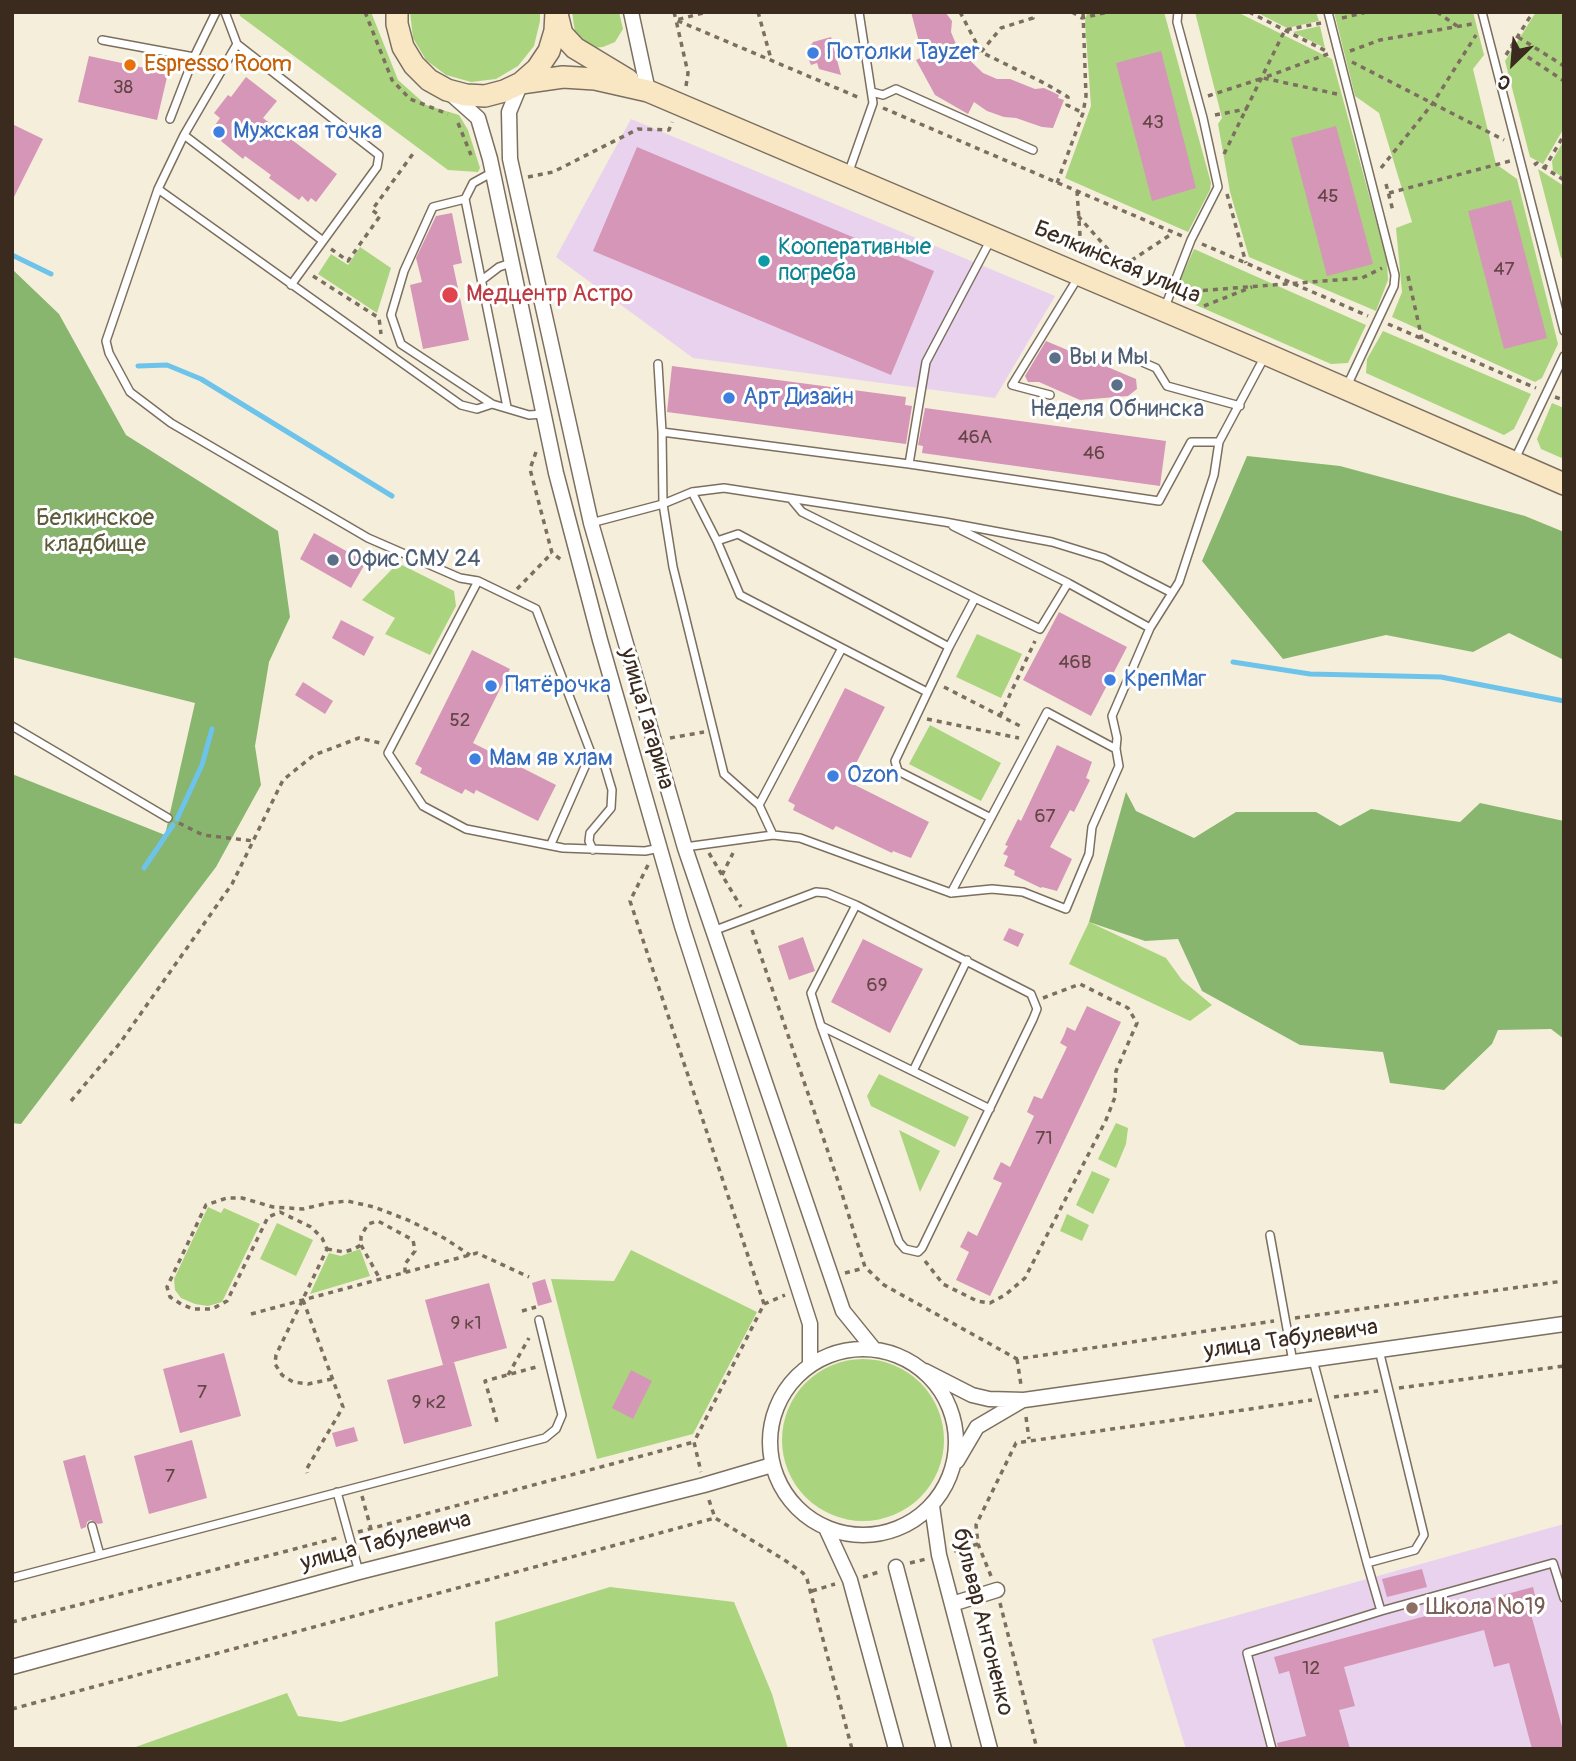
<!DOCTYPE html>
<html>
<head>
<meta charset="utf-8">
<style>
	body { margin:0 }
	#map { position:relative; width:1576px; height:1761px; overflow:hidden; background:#f5eedb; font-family:Pangolin,sans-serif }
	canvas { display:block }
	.frame { position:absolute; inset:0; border:14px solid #3b2a1e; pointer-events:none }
	.north { position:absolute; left:1478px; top:28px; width:70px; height:70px; -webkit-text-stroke:5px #fff; paint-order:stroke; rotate:205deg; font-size:19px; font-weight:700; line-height:28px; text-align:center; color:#3b2a1e }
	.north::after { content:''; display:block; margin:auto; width:24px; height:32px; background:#3b2a1e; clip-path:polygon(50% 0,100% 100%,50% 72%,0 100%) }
</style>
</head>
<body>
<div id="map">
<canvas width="1576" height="1761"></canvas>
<div class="frame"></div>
<div class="north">С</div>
</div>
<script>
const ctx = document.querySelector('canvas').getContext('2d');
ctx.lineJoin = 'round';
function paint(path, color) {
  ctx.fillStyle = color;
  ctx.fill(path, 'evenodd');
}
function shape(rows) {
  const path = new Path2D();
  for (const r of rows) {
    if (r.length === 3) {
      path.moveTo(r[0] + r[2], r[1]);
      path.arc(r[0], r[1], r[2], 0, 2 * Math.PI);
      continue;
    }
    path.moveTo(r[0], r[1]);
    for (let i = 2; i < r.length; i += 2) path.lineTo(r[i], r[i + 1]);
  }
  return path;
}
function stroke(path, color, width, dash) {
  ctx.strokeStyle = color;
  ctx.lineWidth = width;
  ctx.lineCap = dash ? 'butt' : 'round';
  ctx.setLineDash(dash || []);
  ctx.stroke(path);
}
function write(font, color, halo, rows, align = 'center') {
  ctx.font = font + ' Pangolin,sans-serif';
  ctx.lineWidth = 6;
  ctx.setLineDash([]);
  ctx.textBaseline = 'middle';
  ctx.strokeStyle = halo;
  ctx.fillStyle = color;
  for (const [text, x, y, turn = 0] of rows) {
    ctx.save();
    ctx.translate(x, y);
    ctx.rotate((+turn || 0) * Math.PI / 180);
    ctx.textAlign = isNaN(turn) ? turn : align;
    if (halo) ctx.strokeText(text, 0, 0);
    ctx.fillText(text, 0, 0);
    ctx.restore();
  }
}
paint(shape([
	[631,119,1055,296,995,398,693,358,556,257],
	[1564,1524,1564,1749,1186,1749,1152,1639]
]), '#e9d2ee');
paint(shape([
	[239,12,371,12,398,80,426,105,459,115,468,130,480,168,478,172,448,170,240,16],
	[410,12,540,12,540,21,534,46,518,66,496,79,471,82,446,75,426,60,413,38],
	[572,12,619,12,623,29,615,42,603,47,591,48,581,43,575,32],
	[1087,12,1164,12,1211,183,1210,190,1188,232,1065,178,1091,106,1085,22],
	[1195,12,1237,12,1332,59,1387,261,1388,280,1376,311,1249,257,1230,192,1218,124,1222,118],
	[1256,12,1316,12,1319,21,1287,28],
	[1334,12,1473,12,1484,55,1473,69,1496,164,1517,179,1558,344,1542,378,1535,382,1392,317,1402,292,1396,228,1412,222,1379,113,1355,96],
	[1536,12,1564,12,1564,128,1543,164,1530,157,1505,61],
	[1320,26,1325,48,1293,32],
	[1564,140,1564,178,1553,171,1552,161],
	[1538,169,1564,186,1564,257,1561,258],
	[360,247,391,268,377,313,318,274,331,254,348,265],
	[1194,249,1366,325,1348,363,1331,364,1182,299,1176,290],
	[1383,331,1531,394,1514,429,1504,435,1366,373,1367,359],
	[1552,403,1564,408,1564,459,1541,449,1537,439],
	[398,563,454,591,456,606,430,655,385,634,395,618,362,600],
	[977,634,1022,654,1001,698,956,677],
	[930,725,1001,763,981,801,909,764],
	[1089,922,1166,958,1182,980,1212,1005,1190,1021,1069,964],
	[879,1074,969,1117,955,1147,871,1106,867,1096],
	[1116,1123,1128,1128,1126,1144,1116,1168,1098,1159],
	[899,1130,940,1151,920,1192],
	[1092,1171,1110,1179,1093,1214,1076,1205],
	[208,1207,221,1213,224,1208,260,1224,222,1302,208,1306,195,1304,181,1298,175,1290,174,1279],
	[1067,1214,1089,1225,1082,1241,1060,1231],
	[277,1223,313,1240,296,1276,260,1259],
	[360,1249,370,1276,310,1294,329,1253,341,1256],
	[631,1250,757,1312,693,1434,597,1459,551,1279,614,1281],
	[863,1440,81],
	[610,1587,734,1602,772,1694,788,1749,130,1749,287,1693,298,1716,341,1722,498,1676,495,1622]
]), '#abd47f');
paint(shape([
	[12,269,59,314,126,435,278,531,290,617,269,662,255,746,261,785,216,867,21,1124,12,1123,12,774,165,835,195,703,12,657],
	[1247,456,1340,466,1525,516,1564,532,1564,660,1509,633,1473,652,1386,635,1283,659,1202,561],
	[1126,792,1136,811,1194,838,1236,812,1316,812,1340,826,1371,809,1460,822,1480,803,1564,821,1564,1039,1551,1029,1498,1030,1492,1044,1444,1090,1390,1083,1383,1052,1300,1045,1202,991,1178,939,1145,941,1089,922]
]), '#88b66e');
stroke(shape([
	[12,255,51,274],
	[138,366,167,365,201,379,392,496],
	[1233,662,1310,674,1441,677,1564,701],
	[177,819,202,765,212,729],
	[144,868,173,825]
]), '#6dc3ea', 5);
paint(shape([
	[911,12,945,12,952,21,951,32,958,49,983,73,997,79,1010,79,1035,89,1044,88,1059,95,1058,98,1064,100,1053,128,1042,127,1016,118,1004,117,987,111,974,102,968,114,935,95,916,60,927,55,919,42],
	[831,37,841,75,819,69,817,63,811,65,806,53,813,42],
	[1161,51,1196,188,1152,201,1116,63],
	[89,56,168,73,157,120,78,102],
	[246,77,277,101,263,118,337,174,316,202,311,198,308,202,302,196,299,200,269,178,271,175,245,156,243,159,221,141,224,137,213,128,220,118,214,113,228,95,231,97],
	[12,124,43,139,12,201],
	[1336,126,1373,264,1327,276,1291,138],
	[637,147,934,271,891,375,593,251],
	[1511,200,1547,338,1504,349,1468,211],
	[452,213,462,263,453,265,469,340,423,349,410,285,422,282,416,258,436,216],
	[1046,341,1136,379,1137,389,1128,396,1080,400,1039,382,1028,382,1025,376],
	[672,366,906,397,905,405,912,406,906,444,667,412],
	[925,408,1166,441,1160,486,922,453,923,446,918,445],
	[314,533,366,562,351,588,300,559],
	[1059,612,1127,647,1091,716,1023,680],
	[341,620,374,637,364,656,332,638],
	[472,650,510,669,473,743,556,785,538,821,476,790,474,794,465,789,462,794,420,773,422,768,415,764],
	[303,682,333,701,325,714,295,695],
	[845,688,885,707,847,781,929,822,911,858,893,851,892,853,836,826,833,830,793,810,795,805,788,801],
	[1057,745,1092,762,1086,778,1090,780,1074,812,1070,810,1050,847,1072,859,1057,891,1042,887,1041,888,1014,875,1015,871,1004,866,1008,856,1003,854,1008,846,1005,845,1018,819,1021,821],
	[1009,928,1024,934,1018,947,1003,940],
	[803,937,815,971,789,980,778,946],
	[863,939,923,969,890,1033,831,1002],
	[1087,1006,1121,1022,990,1296,956,1280,969,1252,960,1247,968,1231,977,1236,1002,1183,993,1179,997,1170,1001,1162,1010,1167,1034,1116,1027,1112,1034,1096,1042,1099,1067,1047,1060,1043,1064,1035,1067,1027,1075,1031],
	[545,1279,552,1302,538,1306,532,1283],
	[489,1283,507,1348,443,1365,425,1300],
	[224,1353,241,1416,180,1433,163,1369],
	[454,1362,472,1426,404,1444,387,1380],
	[631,1370,652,1381,633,1419,612,1408],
	[354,1427,358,1441,336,1447,332,1433],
	[192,1440,207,1498,149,1514,134,1456],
	[85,1455,103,1523,98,1524,91,1520,87,1522,86,1527,81,1529,63,1461],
	[1422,1569,1427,1587,1387,1597,1382,1579],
	[1533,1587,1537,1604,1529,1607,1564,1734,1564,1749,1532,1749,1509,1663,1494,1667,1484,1630,1344,1667,1355,1706,1339,1710,1350,1749,1278,1749,1277,1743,1306,1736,1289,1671,1279,1674,1274,1657]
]), '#d596b8');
const lane = shape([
	[225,12,237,44,379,155,377,167,323,241,184,135,237,44],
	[1328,12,1395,275,1394,286,1346,388],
	[1482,12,1564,331],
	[102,40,194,57,216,12],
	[872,92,883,95,896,89,1033,150],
	[170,119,194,57],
	[184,135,158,189,461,405,477,409,492,404],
	[493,172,473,183,465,199,433,207,404,271,391,315,401,344,492,404,529,415,543,414],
	[848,174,873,103,859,12],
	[158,189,106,341,109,353,130,392,171,423,368,538,460,578,478,581],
	[465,199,507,407],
	[482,280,499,267,511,263],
	[291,285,323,241],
	[1165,307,1191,240,1218,187,1203,118,1177,22,1178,12],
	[1121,353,1156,368,1167,386,1240,406],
	[658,364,662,432,909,464,1159,501,1191,442,1219,442],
	[1050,395,1012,385,1079,276],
	[662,432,663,504,673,567,724,774,759,805,773,835],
	[1515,459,1564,356],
	[909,464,926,362,990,241],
	[692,492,717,541,740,595,842,648],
	[792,500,802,512,975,598,949,647,895,761,898,771,991,818],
	[591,523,663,504,692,492,724,488,945,522,1052,542,1104,558,1172,593],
	[953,526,1068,583],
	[717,541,738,534,949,647],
	[975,598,1040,629,1068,583,1150,628],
	[12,726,168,818],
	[591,753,604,763,612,790,611,808,590,833,589,841,593,850],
	[759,805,842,648,927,692],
	[551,844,591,753,536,609,478,581,388,753,423,806,466,829,563,848,645,851,660,848],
	[685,847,773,835,800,838,951,893,992,889,1023,892,1066,909,1089,854,1092,827,1119,766,1116,749,1117,738,1112,716,1150,628,1179,582,1214,475,1219,442,1265,356],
	[951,893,1047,712,1116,749],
	[713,931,816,892,827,893,856,905,1031,994,1037,1009,1033,1019,922,1248,918,1252,905,1249,899,1242,821,1026,811,993,856,905],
	[821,1026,990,1109],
	[913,1071,967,960],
	[1270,1235,1293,1362],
	[1313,1360,1367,1563,1415,1550,1424,1535,1379,1350],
	[337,1492,359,1572],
	[92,1526,100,1555],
	[1367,1563,1381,1611],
	[12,1578,545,1438,556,1429,562,1415,539,1320],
	[1272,1749,1247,1653,1381,1611,1553,1563,1564,1598]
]);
const street = shape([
	[631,12,648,91],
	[521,83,509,112,510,159,591,523,685,848,843,1311,873,1348],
	[451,94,478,118,490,159,556,473,600,640,682,926,810,1324,810,1364],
	[863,1442,93],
	[925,1371,972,1395,989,1399,1024,1400,1564,1324],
	[957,1461,977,1427,1023,1400],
	[932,1506,939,1555,990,1749],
	[826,1528,850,1580,896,1749],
	[896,1567,944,1749],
	[952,1604,997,1590],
	[12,1667,359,1572,704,1485,772,1465]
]);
const secondary = shape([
	[397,12,397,24,403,47,414,65,429,80,447,90,466,95,485,96,504,91,521,83,537,69,549,51,555,31,556,12],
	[557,14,562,34,575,48,628,80],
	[521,83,563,77,595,79,648,91,1266,354,1564,484]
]);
stroke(lane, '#7c6f60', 10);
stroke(street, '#7c6f60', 17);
stroke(secondary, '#7c6f60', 24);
stroke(shape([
	[365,12,392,80,410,99,448,114],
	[674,12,676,20,860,98],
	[758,12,771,59],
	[960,12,981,52,1046,84,1068,97,1067,105,1083,113],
	[1072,12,1082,18,1108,12],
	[1249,12,1326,51],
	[1437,12,1457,26],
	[1342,18,1367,12],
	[1518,37,1564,66],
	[1511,46,1564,81],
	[1350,51,1380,40,1472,24],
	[981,52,1001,28,1033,18,1031,12],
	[1328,54,1263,78,1337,94],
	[1506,55,1533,12],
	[1352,62,1504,140],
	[686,86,688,73,676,20,707,12],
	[1208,96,1263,78],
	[883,108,1182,236],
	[1215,115,1247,109],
	[458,123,471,155],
	[1224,154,1285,30,1321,23],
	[1534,165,1537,163,1564,180],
	[1381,168,1433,103,1476,35],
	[1544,169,1564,135],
	[528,177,553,172,638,129,669,130,672,122],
	[1057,183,1083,113,1086,96,1083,12],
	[1386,184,1393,211],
	[1077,191,1081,250,1137,271],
	[1389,193,1510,161],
	[1227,194,1246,263],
	[1078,216,1122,265],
	[1202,244,1368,316],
	[331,249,348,261,380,216,372,210,415,151],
	[1123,266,1173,233],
	[313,276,379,318,381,334],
	[1408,276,1422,339],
	[1183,292,1362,278,1382,268],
	[1204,306,1252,287],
	[1388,324,1536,388],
	[1555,397,1564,400],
	[536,452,530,469,552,553,563,561],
	[517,589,552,553],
	[944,687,1024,728],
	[1000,716,1035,641],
	[927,719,1019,738],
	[670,738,704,732],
	[179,823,203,835,254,841],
	[709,853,741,907],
	[648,865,630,901,764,1304,694,1442,701,1472],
	[722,875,733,853],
	[752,930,837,1178,865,1267,884,1285,1017,1359,1274,1321],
	[71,1101,120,1043,232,884,283,780,314,755,359,738,380,743],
	[361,1245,380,1279],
	[327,1249,344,1252,354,1249,361,1245,361,1236,368,1224,378,1221,413,1240,415,1251,405,1264,405,1273],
	[925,1261,943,1284,977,1301,990,1303,1005,1295,1025,1278,1106,1120,1115,1097,1116,1071,1137,1023,1128,1008,1080,984,1043,998],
	[845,1273,864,1268],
	[303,1300,343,1407,306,1470,307,1473],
	[764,1304,785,1295],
	[522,1311,536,1307],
	[251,1314,477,1253,529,1277],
	[1295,1318,1564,1281],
	[1017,1359,1021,1385],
	[508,1375,529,1338],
	[332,1379,308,1384,293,1382,282,1375,275,1364,276,1355,327,1249,322,1238,311,1227,280,1212,268,1217,227,1301,212,1309,193,1309,181,1304,170,1297,167,1287,206,1205,227,1198,242,1198,273,1207,303,1209,328,1203,347,1201,374,1207,408,1220,444,1238,470,1255],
	[1399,1388,1564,1366],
	[1334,1397,1378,1391],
	[1026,1417,1029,1439],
	[497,1422,485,1381,540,1366],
	[362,1496,371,1529],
	[709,1500,715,1518,783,1559,803,1573,807,1579,852,1749],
	[358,1532,694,1442],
	[954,1551,978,1544],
	[910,1563,926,1559],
	[991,1576,978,1544,976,1525,1016,1443,1312,1400],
	[863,1577,882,1571],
	[812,1591,835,1584],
	[1000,1603,1037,1749],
	[12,1622,337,1538],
	[12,1709,715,1518]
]), '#7c6f60', 3.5, [5, 5]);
stroke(lane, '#fff', 7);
stroke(street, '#fff', 14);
stroke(secondary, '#f9e7c3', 21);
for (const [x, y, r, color] of [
	[813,53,7,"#3f7fe0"],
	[130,65,7,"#e8710a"],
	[219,132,7,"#3f7fe0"],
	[764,261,7,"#0f9aa8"],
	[450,295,9,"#e0444e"],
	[1055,358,7,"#5c6f8a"],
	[1117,385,7,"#5c6f8a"],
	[729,398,7,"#3f7fe0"],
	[333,560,7,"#5c6f8a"],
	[1110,680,7,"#3f7fe0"],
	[491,686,7,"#3f7fe0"],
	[475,759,7,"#3f7fe0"],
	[833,776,7,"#3f7fe0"],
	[1412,1608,7,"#8d6e63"]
]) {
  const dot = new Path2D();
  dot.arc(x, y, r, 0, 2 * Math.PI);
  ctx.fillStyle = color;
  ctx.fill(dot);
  stroke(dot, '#fff', 2.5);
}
write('19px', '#624544', null, [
	["38",123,88],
	["43",1153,123],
	["45",1328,197],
	["47",1504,270],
	["46А",975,438],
	["46",1094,454],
	["46В",1075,663],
	["52",460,721],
	["67",1045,817],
	["69",877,986],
	["71",1044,1139],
	["9 к1",466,1324],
	["7",202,1393],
	["9 к2",429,1403],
	["7",170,1477],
	["12",1311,1669]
]);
write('23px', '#366cbe', '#fff', [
	["Потолки Tayzer",827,53],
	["Мужская точка",233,132],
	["Арт Дизайн",743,398],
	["КрепМаг",1124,680],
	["Пятёрочка",505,686],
	["Мам яв хлам",489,759],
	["Ozon",847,776]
], 'left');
write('23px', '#c56008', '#fff', [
	["Espresso Room",144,65]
], 'left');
write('23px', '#0d838f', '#fff', [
	["Кооперативные",778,248],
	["погреба",778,274]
], 'left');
write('23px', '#3b2a1e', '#fff', [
	["Белкинская улица",1117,263,23],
	["улица Гагарина",646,719,74],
	["улица Табулевича",1291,1340,-8],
	["улица Табулевича",386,1542,-15],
	["бульвар Антоненко",982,1622,76]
]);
write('23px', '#be3a42', '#fff', [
	["Медцентр Астро",466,295]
], 'left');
write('23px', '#4e5e75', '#fff', [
	["Вы и Мы",1069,358],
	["Неделя Обнинска",1117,410,"center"],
	["Офис СМУ 24",347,560]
], 'left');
write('23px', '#5d5d3b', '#fff', [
	["Белкинское",95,519],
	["кладбище",95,545]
]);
write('23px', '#785e54', '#fff', [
	["Школа №19",1426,1608]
], 'left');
</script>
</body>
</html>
